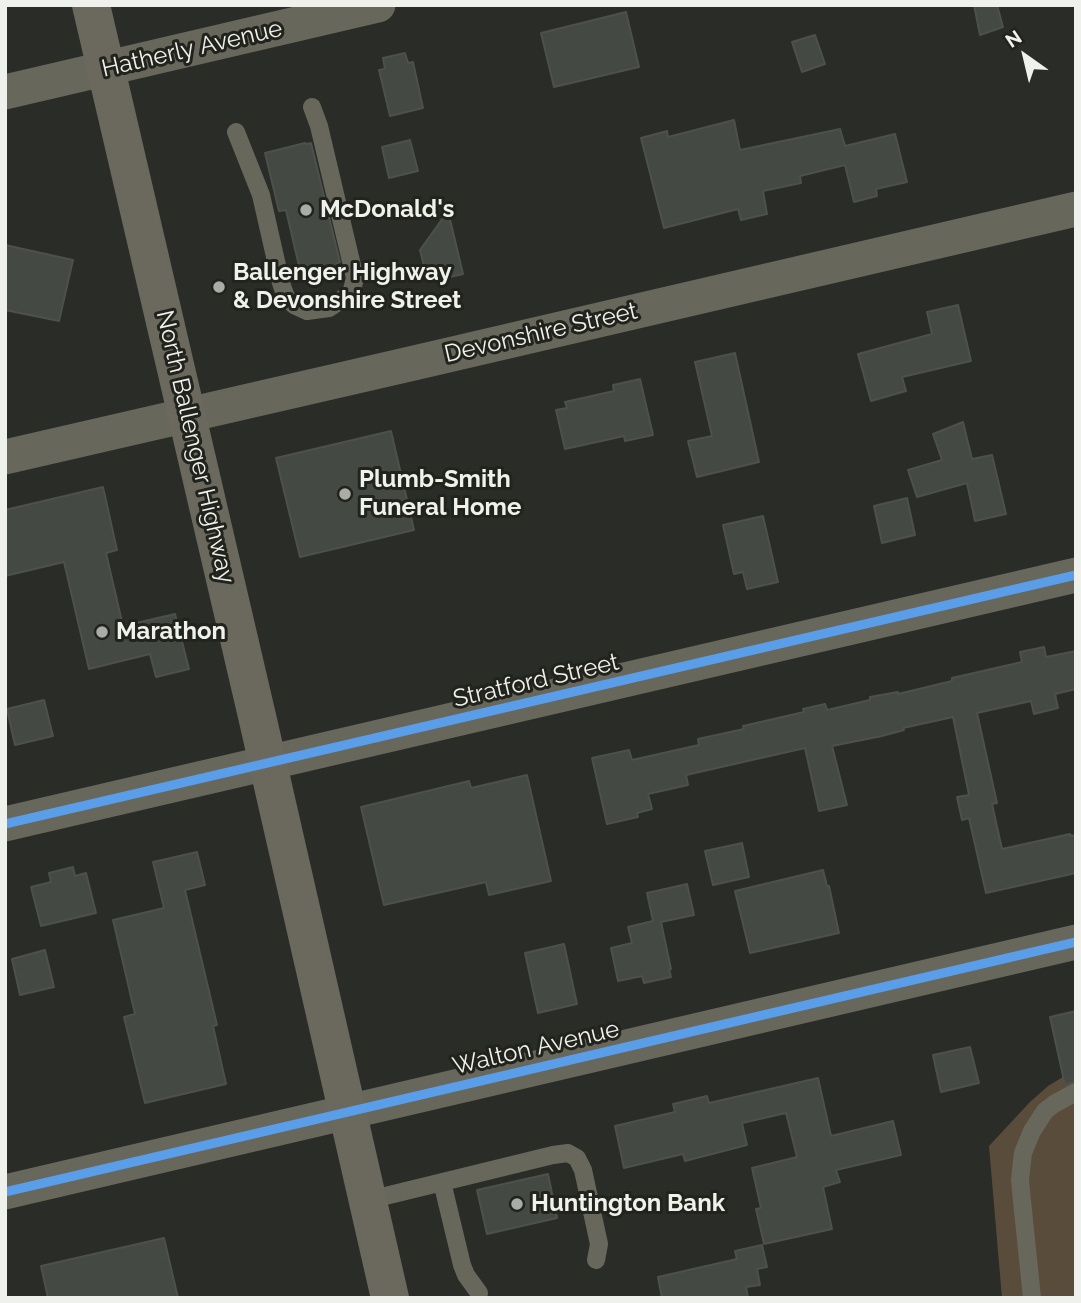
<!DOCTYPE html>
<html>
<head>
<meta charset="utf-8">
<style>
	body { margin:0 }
	#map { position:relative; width:1081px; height:1303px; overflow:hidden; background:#2a2c27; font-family:Raleway,sans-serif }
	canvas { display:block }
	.frame { position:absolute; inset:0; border:7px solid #eff1ec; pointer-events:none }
	.north { position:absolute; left:990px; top:21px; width:70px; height:70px; -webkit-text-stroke:5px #21231c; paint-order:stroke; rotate:326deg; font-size:19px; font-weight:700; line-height:28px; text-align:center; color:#eff1ec }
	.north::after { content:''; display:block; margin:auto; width:24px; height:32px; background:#eff1ec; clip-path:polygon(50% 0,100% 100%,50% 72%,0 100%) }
</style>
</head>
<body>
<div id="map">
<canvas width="1081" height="1303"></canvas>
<div class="frame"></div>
<div class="north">N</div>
</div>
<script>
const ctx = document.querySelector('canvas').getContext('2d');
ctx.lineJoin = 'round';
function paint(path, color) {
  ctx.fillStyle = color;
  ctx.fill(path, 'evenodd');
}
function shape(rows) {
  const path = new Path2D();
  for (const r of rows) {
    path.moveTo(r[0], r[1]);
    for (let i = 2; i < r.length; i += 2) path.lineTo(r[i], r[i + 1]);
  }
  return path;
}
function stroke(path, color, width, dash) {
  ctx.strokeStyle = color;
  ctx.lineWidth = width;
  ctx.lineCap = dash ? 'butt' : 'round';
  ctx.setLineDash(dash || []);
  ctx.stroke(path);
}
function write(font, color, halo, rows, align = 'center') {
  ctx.font = font + ' Raleway,sans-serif';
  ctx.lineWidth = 6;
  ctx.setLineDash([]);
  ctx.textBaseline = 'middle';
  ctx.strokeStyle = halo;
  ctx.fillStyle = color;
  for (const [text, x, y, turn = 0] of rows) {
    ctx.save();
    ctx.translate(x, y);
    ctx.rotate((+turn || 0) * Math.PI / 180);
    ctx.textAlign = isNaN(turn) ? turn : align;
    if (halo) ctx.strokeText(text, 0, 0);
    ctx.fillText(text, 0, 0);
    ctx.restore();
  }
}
paint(shape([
	[1076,1072,1076,1298,1002,1298,989,1146,1030,1102,1048,1086,1066,1075]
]), '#5a4c3b');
const building = shape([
	[974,5,997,5,1003,27,980,35,974,5],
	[626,12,639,67,554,87,541,33,626,12],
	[815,35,825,64,802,72,792,42,815,35],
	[405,53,408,63,413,62,423,108,390,116,379,70,385,69,383,58,405,53],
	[734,120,740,150,840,129,845,146,895,134,907,182,876,189,877,196,854,202,845,165,800,176,801,183,763,191,767,214,741,220,738,209,664,228,641,138,667,131,668,137,734,120],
	[410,140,418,171,389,178,382,147,410,140],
	[305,143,306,144,311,143,340,262,337,263,339,270,302,279,286,210,279,211,265,153,305,143],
	[448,211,463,274,428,282,420,250,448,211],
	[5,245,73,260,59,321,5,310,5,245],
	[958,305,971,361,902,377,906,391,871,401,858,354,932,334,927,312,958,305],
	[735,353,759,462,697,477,688,441,712,436,695,362,735,353],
	[640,379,653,435,625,441,624,436,565,449,556,410,567,408,565,402,614,391,613,385,640,379],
	[963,422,972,459,992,455,1006,514,975,521,967,483,917,497,908,470,942,460,933,434,963,422],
	[391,431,414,530,300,557,276,458,391,431],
	[103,487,117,550,106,553,123,626,175,614,189,669,156,677,150,654,89,669,64,562,5,576,5,510,103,487],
	[907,498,915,535,882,543,874,506,907,498],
	[763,516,778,582,747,589,743,572,734,574,723,525,763,516],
	[1044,647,1046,657,1076,651,1076,689,1055,694,1058,708,1034,714,1031,701,977,713,997,803,992,804,1002,849,1070,834,1071,836,1076,835,1076,873,986,893,969,818,962,820,957,797,969,795,953,717,903,728,904,730,882,736,832,746,847,805,819,811,805,748,686,775,688,785,648,794,652,809,637,813,638,817,607,824,592,758,629,750,632,760,699,745,698,739,744,729,743,726,804,712,803,709,825,704,827,710,870,700,870,697,898,692,898,694,952,681,952,678,1022,662,1020,652,1044,647],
	[44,700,53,736,15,745,7,709,44,700],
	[527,775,551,881,489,895,486,882,384,905,361,807,469,781,471,788,527,775],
	[742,843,749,877,713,885,705,851,742,843],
	[197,852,205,885,185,890,217,1025,213,1026,226,1084,145,1103,124,1017,135,1014,113,920,164,908,153,862,197,852],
	[73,867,75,876,86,873,96,913,41,926,31,887,51,882,49,873,73,867],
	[823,870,827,886,829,886,839,933,750,953,735,891,823,870],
	[687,884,694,915,661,922,671,969,669,969,671,977,644,983,642,976,618,981,611,948,632,943,628,927,653,921,647,893,687,884],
	[564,944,577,1004,538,1013,525,953,564,944],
	[45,950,54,987,20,995,12,959,45,950],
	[1076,1011,1076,1081,1065,1085,1050,1017,1076,1011],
	[970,1047,979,1083,941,1092,933,1055,970,1047],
	[818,1078,831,1136,893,1121,901,1155,836,1170,840,1182,823,1187,832,1229,764,1244,756,1209,761,1208,752,1168,797,1157,786,1113,742,1123,747,1145,685,1161,683,1154,624,1168,615,1126,675,1112,673,1104,707,1096,709,1103,818,1078],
	[548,1174,557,1218,487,1234,477,1190,548,1174],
	[164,1238,178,1298,48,1298,41,1266,164,1238],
	[762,1245,767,1267,757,1269,760,1285,746,1287,748,1298,662,1298,658,1277,737,1259,735,1251,762,1245]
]);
paint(building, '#444a43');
stroke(building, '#4d504c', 2);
stroke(shape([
	[236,132,261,195,281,283,286,297,294,305,307,311,329,308,348,295,352,290,355,278,319,126,312,107],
	[442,1182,462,1265,466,1275,479,1293],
	[369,1200,553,1155,568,1153,577,1158,583,1170,599,1244,596,1260],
	[1032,1298,1021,1191,1020,1179,1023,1153,1032,1131,1045,1111,1054,1104,1076,1092]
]), '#68675c', 18);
stroke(shape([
	[5,92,378,5],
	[5,457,414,363,1076,209],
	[5,824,1076,575],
	[5,1192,1076,942]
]), '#68675c', 35);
stroke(shape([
	[91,5,257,716,390,1298]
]), '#6b685d', 38);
stroke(shape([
	[5,824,1076,575],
	[5,1192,1076,942]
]), '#5a9eea', 9);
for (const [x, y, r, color] of [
	[306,210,7,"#aaaca7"],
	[219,287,7,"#aaaca7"],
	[345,494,7,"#aaaca7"],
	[102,632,7,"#aaaca7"],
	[517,1204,7,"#aaaca7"]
]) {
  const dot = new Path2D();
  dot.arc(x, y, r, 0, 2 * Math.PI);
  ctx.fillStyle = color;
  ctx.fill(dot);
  stroke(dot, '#21231c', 2.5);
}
write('24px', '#eff1ec', '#21231c', [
	["Hatherly Avenue",192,49,-13],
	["Devonshire Street",541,333,-13],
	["North Ballenger Highway",195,447,77],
	["Stratford Street",536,681,-13],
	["Walton Avenue",536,1048,-13]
]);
write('bold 24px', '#eff1ec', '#21231c', [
	["McDonald's",320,210],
	["Ballenger Highway",233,273],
	["& Devonshire Street",233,301],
	["Plumb-Smith",359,480],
	["Funeral Home",359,508],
	["Marathon",116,632],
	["Huntington Bank",531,1204]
], 'left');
</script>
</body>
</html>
